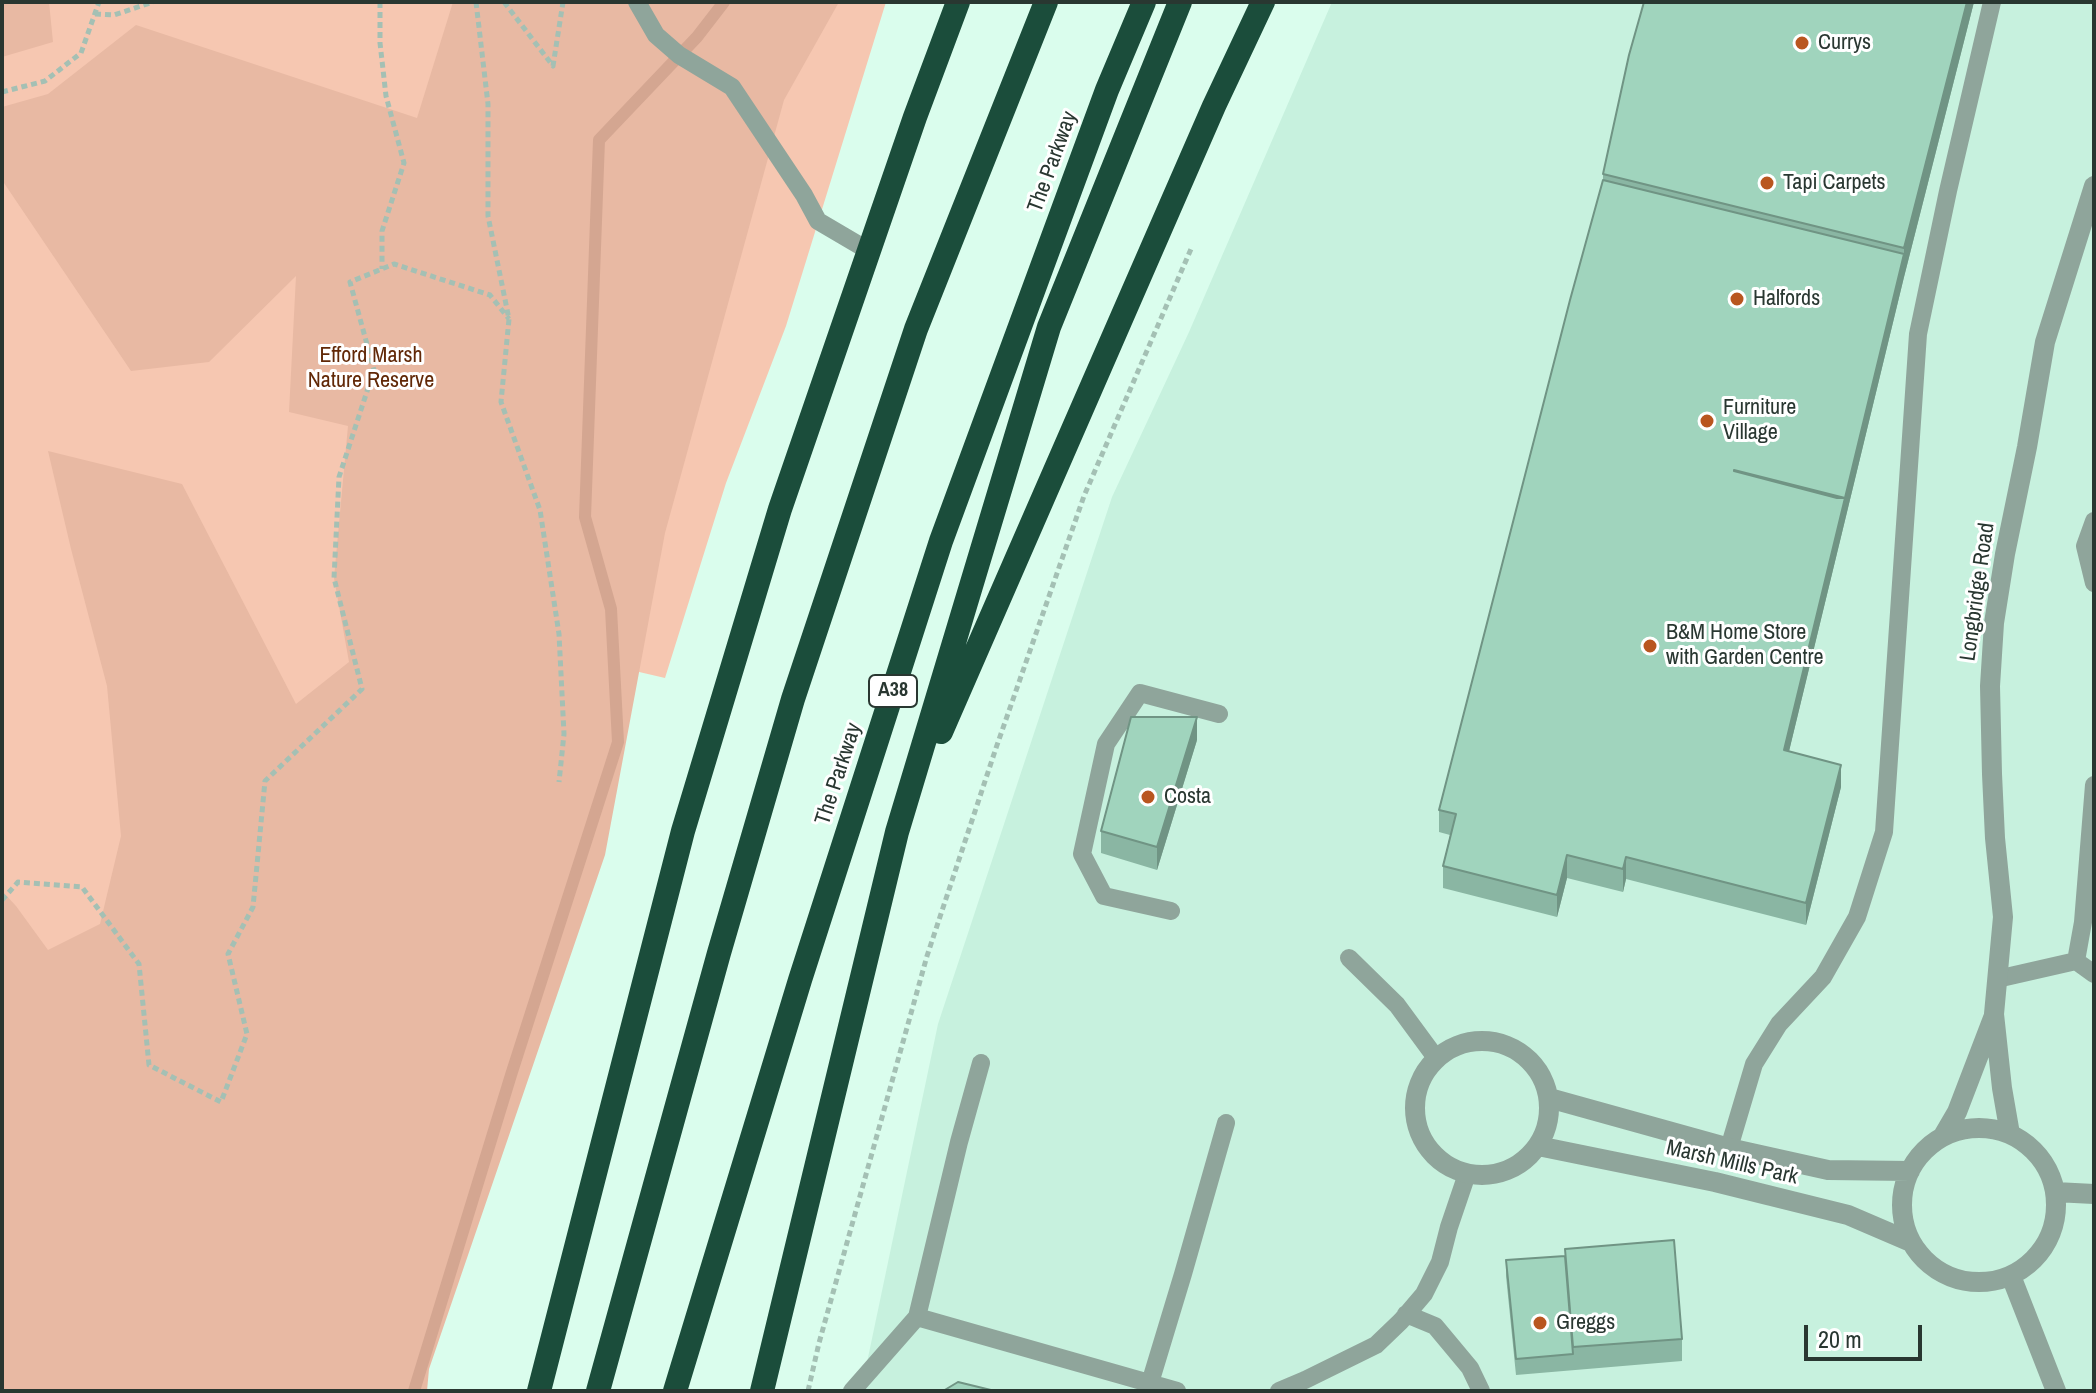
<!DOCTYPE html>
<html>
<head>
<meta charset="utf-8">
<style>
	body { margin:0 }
	#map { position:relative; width:2096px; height:1393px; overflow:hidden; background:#dafded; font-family:"Archivo Narrow",sans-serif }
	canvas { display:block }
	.frame { position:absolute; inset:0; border:4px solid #293731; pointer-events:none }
	.scale { position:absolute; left:1804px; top:1325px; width:118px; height:36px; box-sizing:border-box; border:4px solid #293731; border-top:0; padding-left:10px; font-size:24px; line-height:28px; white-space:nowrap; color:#293731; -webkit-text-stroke:6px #fff; paint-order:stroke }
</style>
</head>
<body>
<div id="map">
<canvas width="2096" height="1393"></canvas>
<div class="frame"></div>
<div class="scale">20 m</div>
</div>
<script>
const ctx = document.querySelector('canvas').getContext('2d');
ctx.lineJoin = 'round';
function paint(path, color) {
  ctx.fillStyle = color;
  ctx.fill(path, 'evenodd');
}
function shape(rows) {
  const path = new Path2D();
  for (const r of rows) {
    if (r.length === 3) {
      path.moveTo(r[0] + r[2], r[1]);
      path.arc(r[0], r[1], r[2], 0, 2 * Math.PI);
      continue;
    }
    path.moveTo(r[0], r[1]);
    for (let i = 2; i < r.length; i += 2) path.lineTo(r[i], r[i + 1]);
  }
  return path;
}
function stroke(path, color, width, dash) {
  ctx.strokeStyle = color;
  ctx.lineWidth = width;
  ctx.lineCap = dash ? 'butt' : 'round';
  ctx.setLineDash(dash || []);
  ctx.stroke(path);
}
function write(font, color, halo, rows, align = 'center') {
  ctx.font = font + ' "Archivo Narrow",sans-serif';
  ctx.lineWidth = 6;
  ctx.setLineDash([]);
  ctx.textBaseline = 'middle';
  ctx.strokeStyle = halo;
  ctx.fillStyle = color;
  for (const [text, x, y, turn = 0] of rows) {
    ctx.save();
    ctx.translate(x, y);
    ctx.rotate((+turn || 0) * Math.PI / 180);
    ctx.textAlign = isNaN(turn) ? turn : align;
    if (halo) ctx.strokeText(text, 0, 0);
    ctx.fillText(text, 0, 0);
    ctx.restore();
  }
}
paint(shape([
	[1332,2,2094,2,2094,1391,861,1391,938,1024,1112,497,1189,332]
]), '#c7f1de');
paint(shape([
	[2,2,886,2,786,326,726,483,665,678,592,661,2,1391]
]), '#f6c7b1');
paint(shape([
	[2,2,49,2,53,42,2,57],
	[453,2,839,2,784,100,665,533,605,855,429,1369,427,1391,2,1391,2,891,16,906,48,950,100,924,121,836,107,686,71,549,48,451,182,484,296,704,349,662,334,578,348,426,289,412,296,276,209,362,131,371,2,180,2,107,48,94,136,25,417,118]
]), '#e8b9a3');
stroke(shape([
	[414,1391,511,1075,618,742,611,609,585,517,599,140,697,37,724,2]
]), '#d4a691', 12);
stroke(shape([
	[380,2,380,43,386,96,404,163,382,231,382,269],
	[476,2,488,104,488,216,509,319,501,402,540,510,559,634,564,734,559,782],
	[504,2,553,66,563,2],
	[95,14,114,15,153,2],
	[2,92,45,81,81,53,99,2],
	[2,900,18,882,82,887,139,964,149,1065,221,1102,247,1034,228,954,253,907,265,781,362,689,334,578,339,477,374,370,350,282,394,264,490,295,509,319],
	[808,1391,819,1343,927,956,996,748,1084,496,1191,249]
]), '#a4c0b4', 5, [6, 4]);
stroke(shape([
	[637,2,656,35,679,55,732,87,804,195,818,221,869,251],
	[2094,521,2085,546,2094,583],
	[1171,911,1104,896,1082,854,1106,744,1140,693,1219,714],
	[1349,958,1397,1005,1436,1058],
	[2076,961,2083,922,2094,785],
	[1997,979,2076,961,2094,974],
	[1729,1148,1754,1064,1779,1024,1823,977,1857,917,1884,832,1918,334,1948,191,1992,2],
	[1406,1314,1435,1326,1470,1368,1481,1391],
	[917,1317,1177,1391],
	[1150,1383,1183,1274,1226,1123],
	[852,1391,917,1317,959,1142,981,1063],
	[1279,1391,1305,1380,1376,1345,1401,1321,1424,1294,1440,1262,1449,1227,1467,1174]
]), '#8fa59b', 18);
stroke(shape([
	[1482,1108,67],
	[1549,1098,1729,1148,1828,1170,1910,1171],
	[1979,1205,77],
	[2010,1134,2002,1088,1994,1014,2003,917,1995,838,1992,774,1990,686,1994,623,2005,554,2027,447,2045,342,2094,186],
	[1943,1136,1957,1112,1993,1018],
	[1538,1146,1715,1182,1848,1215,1911,1242],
	[2055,1192,2094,1194],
	[2011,1276,2056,1391]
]), '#8fa59b', 20);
stroke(shape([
	[941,732,1214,106,1263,2],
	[539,1391,683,831,780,509,915,117,958,2],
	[598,1391,719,953,793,699,916,329,1046,2],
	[675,1391,800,980,941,541,1107,90,1144,2],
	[762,1391,897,832,1049,327,1180,2]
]), '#1b4d3b', 24);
paint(shape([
	[1644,2,1974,2,1904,277,1789,751,1841,787,1806,925,1626,879,1623,892,1567,878,1557,917,1443,888,1443,866,1450,835,1439,832,1439,810,1603,180,1603,174],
	[1197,740,1157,870,1101,853,1101,831],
	[1565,1256,1682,1339,1682,1361,1516,1375,1506,1276,1506,1260]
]), '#8ab6a3');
paint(shape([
	[1967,2,1974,2,1904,277,1784,772,1784,750,1904,254,1904,248],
	[1197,717,1197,740,1157,870,1157,847],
	[1841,765,1841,787,1806,925,1806,903],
	[1567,855,1567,878,1557,917,1557,895],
	[1626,857,1626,879,1623,892,1623,869]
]), '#709484');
const building = shape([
	[1644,2,1967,2,1904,248,1603,174,1629,55,1644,2],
	[1603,180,1904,254,1784,750,1841,765,1806,903,1626,857,1623,869,1567,855,1557,895,1443,866,1456,814,1439,810,1570,300,1603,180],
	[1734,470,1845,498,1837,498,1734,471,1734,470],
	[1131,717,1197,717,1157,847,1101,831,1131,717],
	[1674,1240,1682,1339,1573,1347,1565,1249,1674,1240],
	[1565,1256,1573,1354,1516,1359,1506,1260,1565,1256],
	[958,1382,995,1391,943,1391,958,1382]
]);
paint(building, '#a0d4bd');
stroke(building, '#709484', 2);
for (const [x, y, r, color] of [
	[1802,43,8,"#b9561f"],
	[1767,183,8,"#b9561f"],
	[1737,299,8,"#b9561f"],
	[1707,421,8,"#b9561f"],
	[1650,646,8,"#b9561f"],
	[1148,797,8,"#b9561f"],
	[1540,1323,8,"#b9561f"]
]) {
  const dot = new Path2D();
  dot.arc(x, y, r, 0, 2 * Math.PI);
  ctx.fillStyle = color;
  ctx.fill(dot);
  stroke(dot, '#fff', 3);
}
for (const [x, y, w] of [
	[893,691,48]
]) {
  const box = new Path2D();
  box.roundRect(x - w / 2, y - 16, w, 32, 6);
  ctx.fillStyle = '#fff';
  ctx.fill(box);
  stroke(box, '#293731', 2);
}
write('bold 20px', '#293731', null, [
	["A38",893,691]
]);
write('22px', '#293731', '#fff', [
	["Currys",1818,43],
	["Tapi Carpets",1783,183],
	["Halfords",1753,299],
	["Furniture",1723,408],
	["Village",1723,433],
	["B&M Home Store",1666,633],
	["with Garden Centre",1666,658],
	["Costa",1164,797],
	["Greggs",1556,1323]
], 'left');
write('22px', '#293731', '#fff', [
	["The Parkway",1053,162,-70],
	["Longbridge Road",1978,592,-82],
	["The Parkway",839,774,-72],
	["Marsh Mills Park",1732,1163,13]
]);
write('22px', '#612807', '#fff', [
	["Efford Marsh",371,356],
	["Nature Reserve",371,381]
]);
</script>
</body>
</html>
